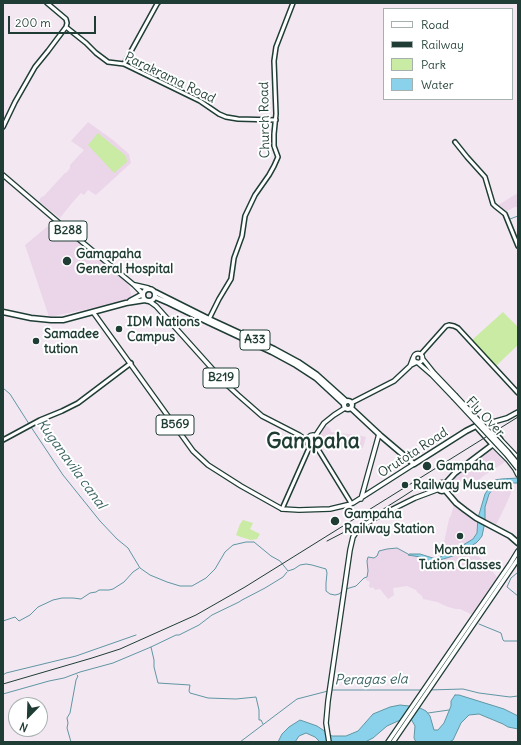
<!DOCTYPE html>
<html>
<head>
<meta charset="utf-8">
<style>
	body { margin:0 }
	#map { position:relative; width:521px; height:745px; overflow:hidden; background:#f3e7f2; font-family:Delius,sans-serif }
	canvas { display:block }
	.frame { position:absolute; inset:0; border:4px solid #1f3d34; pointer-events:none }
	.legend { position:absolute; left:383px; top:8px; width:130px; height:92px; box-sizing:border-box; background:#fff; border:1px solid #a5b1ae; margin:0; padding:5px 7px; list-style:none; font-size:12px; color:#1f3d34 }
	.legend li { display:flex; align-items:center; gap:8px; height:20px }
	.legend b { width:20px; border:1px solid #a5b1ae }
	.north { position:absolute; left:8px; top:697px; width:40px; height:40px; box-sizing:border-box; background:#fff; border:1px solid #a5b1ae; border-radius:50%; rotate:203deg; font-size:11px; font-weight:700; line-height:16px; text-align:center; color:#1f3d34 }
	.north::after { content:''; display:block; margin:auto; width:14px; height:18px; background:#1f3d34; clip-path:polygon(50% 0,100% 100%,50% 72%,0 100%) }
	.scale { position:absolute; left:8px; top:16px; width:88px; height:18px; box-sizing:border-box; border:2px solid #1f3d34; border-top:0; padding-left:5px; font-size:12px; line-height:14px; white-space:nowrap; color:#1f3d34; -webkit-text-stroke:3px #fff; paint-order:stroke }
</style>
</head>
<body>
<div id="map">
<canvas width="521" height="745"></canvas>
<div class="frame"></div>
<ul class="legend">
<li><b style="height:5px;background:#fff"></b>Road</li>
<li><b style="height:5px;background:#1f3d34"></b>Railway</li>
<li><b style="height:11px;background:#c9eba4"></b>Park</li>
<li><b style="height:11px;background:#8ad2eb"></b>Water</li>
</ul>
<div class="north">N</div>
<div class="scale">200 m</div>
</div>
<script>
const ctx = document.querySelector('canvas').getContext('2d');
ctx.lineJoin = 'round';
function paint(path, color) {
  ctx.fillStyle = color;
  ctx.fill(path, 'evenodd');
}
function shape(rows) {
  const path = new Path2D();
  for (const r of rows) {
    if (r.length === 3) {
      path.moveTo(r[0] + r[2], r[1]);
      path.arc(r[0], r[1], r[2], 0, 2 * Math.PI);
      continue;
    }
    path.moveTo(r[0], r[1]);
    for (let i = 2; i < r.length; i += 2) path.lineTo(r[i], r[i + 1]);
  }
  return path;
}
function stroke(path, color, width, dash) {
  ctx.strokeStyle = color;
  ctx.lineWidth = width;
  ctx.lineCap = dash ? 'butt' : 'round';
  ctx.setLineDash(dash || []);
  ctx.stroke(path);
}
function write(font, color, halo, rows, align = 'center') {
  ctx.font = font + ' Delius,sans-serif';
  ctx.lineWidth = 4;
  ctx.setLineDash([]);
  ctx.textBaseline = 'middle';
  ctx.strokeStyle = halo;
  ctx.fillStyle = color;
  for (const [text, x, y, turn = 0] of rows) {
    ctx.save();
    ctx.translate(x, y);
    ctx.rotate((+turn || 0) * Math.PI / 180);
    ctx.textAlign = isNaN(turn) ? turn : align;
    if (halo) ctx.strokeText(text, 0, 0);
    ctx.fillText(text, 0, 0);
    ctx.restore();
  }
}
paint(shape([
	[88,122,113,140,129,154,131,163,96,195,88,190,84,195,81,193,72,203,60,218,39,202,41,197,44,196,65,173,67,172,70,168,70,165,84,150,71,141],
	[518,193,518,207,515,207,505,212,503,211,498,205],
	[55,222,124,278,129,286,132,298,127,301,49,317,25,245,48,226],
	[326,426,330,428,331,432,358,435,366,437,363,448,321,440,320,434],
	[493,445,508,460,482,477,472,487,465,485,462,481,458,484,448,479],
	[512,482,514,486,505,507,495,527,485,522,485,507,489,494,497,484,502,483],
	[454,505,463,512,478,521,477,533,475,537,468,543,451,552,441,556,449,519,451,515],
	[468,547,489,566,499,580,475,616,460,609,456,609,448,607,437,602,423,599,422,596,417,592,416,590,407,586,393,588,394,595,388,599,380,589,375,590,373,587,372,588,369,587,369,585,370,582,366,580,368,571,367,561,368,557,374,558,377,556,379,551,387,549,397,548,408,554,408,555,420,557,430,561,437,561,453,556]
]), '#ebd6e9');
paint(shape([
	[98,133,126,156,127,162,114,173,88,145],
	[503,312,518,327,518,345,496,366,472,340],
	[243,520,253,523,250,529,260,534,257,539,251,540,241,537,236,535,240,524]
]), '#c9eba4');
const water = shape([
	[518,478,518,483,502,483,497,484,489,494,485,507,485,522,482,536,479,540,476,543,453,556,437,561,430,561,420,557,408,555,409,554,420,554,436,559,455,550,473,539,477,533,478,518,485,494,487,491,492,483,495,480,501,479,518,478],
	[455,695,459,695,504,709,518,716,518,729,508,727,503,724,479,714,469,715,461,723,453,740,449,742,416,742,414,738,415,726,411,719,398,721,387,726,373,738,365,742,320,742,315,737,306,733,299,736,295,742,278,742,282,734,289,727,300,720,317,726,332,736,346,736,358,731,373,714,390,707,400,705,418,707,426,711,430,716,434,730,438,730,444,723,451,706,451,701,455,695]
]);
paint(water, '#8ad2eb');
stroke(water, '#5f96a2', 1);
stroke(shape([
	[510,219,518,216],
	[3,388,10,394,31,427,63,475,100,521,117,539,128,548,140,568,150,575,167,582,180,586,192,586,206,578,215,569,225,552,233,545,246,542,254,542,271,556,280,561,288,571,294,569,300,565,306,564,312,565,326,569,327,573,326,583,326,591,330,594,335,595,339,594,343,591],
	[518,573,517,573,511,578,507,587,518,596],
	[346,589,356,586,364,578,367,577,368,571,367,561,368,557,374,558,377,556,379,551,387,549,397,548,408,554],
	[3,621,15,617,19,621,30,615,38,607,53,600,62,598,73,598,81,599,90,593,96,592,99,590,109,590,113,589,124,582,133,572,139,568],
	[479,624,501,633,503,640,504,641,518,641],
	[151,647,176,635,179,635,199,625,212,615,239,602,242,600,265,588,283,577,287,572],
	[3,675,6,673,76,656,136,635],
	[331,690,422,690],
	[429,690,463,689,479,693,510,697,518,696],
	[3,694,49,681,64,678,80,672,113,663,151,647,154,660,154,667,158,683,190,685,189,691,190,693,208,698,236,699,256,697,259,710,259,720,261,720,263,724],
	[428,713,449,710],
	[71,742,67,728,68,723,67,718,70,713,76,680,78,676,77,675],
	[240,742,297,699,328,691]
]), '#5f96a2', 1);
const minor = shape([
	[66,27,86,43,96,53,108,62,124,64,200,101,219,114,226,117,238,119,276,120],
	[124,64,157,4,158,3],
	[3,127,15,102,35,67,48,51,66,27,67,23,66,19,47,3],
	[455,142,467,157,485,177,493,204,495,206,505,214,518,246],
	[209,319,219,299,231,279,234,258,242,236,245,216,255,195,269,175,274,166,278,157,274,146,274,134,276,114,274,61,276,47,293,3],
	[421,354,446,326,449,325,454,326,458,328,518,393],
	[3,440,40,420,62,411,78,403,131,363],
	[316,446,351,503],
	[282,509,310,446]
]);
const major = shape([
	[3,175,58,222,134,285,143,294],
	[135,285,148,288],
	[149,301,156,306,225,383,238,395,262,416,299,435,306,440],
	[93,312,193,451,208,465,241,486,282,509,299,510,330,509,351,504],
	[418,358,4.5],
	[422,358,434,373,455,395],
	[411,365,417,362,432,375,453,397],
	[351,403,394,381,410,366,413,358],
	[486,424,507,418,518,412],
	[313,441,6],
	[316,435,324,423,334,415,345,408],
	[500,439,518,458],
	[493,445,508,460,515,469,518,475],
	[361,499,379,434],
	[353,503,414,464],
	[329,742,326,723,328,701,350,550,353,537,357,531,361,527,377,517,415,498,439,489],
	[388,742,510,564,518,551],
	[393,742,518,559]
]);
const highway = shape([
	[149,295,6],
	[155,292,209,319,274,349,298,362,317,375,346,401],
	[155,297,169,303,208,322,272,352,296,365,316,378,344,404],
	[130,301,143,294],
	[3,312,31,318,51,320,63,320,126,303,145,300],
	[348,405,4],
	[351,408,381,436,414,464,466,431,476,426,486,424,500,439,455,473,445,484],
	[476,426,493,445],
	[442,487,4],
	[445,490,456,503,465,510,476,518,510,536,518,543]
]);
stroke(minor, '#1f3d34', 6);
stroke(major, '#1f3d34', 6);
stroke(highway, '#1f3d34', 7);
stroke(minor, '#fff', 3);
stroke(major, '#fff', 3.5);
stroke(highway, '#fff', 4);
stroke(shape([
	[327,541,358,525,404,496,430,479],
	[3,684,92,658,120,649,196,615,245,587,518,417]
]), '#1f3d34', 1);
const majorBridge = shape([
	[455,395,508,452,518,464],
	[453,397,506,454,518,469]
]);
stroke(majorBridge, '#1f3d34', 6, []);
stroke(majorBridge, '#fff', 3.5);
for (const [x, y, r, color] of [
	[67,261,5,"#1f3d34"],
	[119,329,4,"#1f3d34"],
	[36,341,4,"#1f3d34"],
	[427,466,5,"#1f3d34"],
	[405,485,4,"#1f3d34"],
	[335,521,5,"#1f3d34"],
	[460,536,4,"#1f3d34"]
]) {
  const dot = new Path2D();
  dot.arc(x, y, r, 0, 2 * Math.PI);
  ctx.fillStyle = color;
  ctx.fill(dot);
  stroke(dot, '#fff', 1.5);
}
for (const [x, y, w] of [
	[68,231,38],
	[255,340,30],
	[221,378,36],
	[175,425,38]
]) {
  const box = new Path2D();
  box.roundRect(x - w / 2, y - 10, w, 20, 3);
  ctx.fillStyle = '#fff';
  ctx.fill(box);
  stroke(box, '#1f3d34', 1);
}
write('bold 12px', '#1f3d34', null, [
	["B288",68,231],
	["A33",255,340],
	["B219",221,378],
	["B569",175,425]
]);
write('13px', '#1f3d34', '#fff', [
	["Parakrama Road",170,78,26],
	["Church Road",265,120,-91],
	["Fly Over",485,417,47],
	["Orutota Road",413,453,-33]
]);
write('bold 13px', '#1f3d34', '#fff', [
	["Gamapaha",76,254],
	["General Hospital",76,269],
	["IDM Nations",127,322],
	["Campus",127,337],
	["Samadee",44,334],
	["tution",44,349],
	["Gampaha",436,466],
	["Railway Museum",413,485],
	["Gampaha",344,514],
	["Railway Station",344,529],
	["Montana",460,550,"center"],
	["Tution Classes",460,565,"center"]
], 'left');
write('italic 14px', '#3a6262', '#fff', [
	["Kuganavila canal",71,464,54],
	["Peragas ela",371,680,-1]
]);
write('bold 21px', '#1f3d34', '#fff', [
	["Gampaha",313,442]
]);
</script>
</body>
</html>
